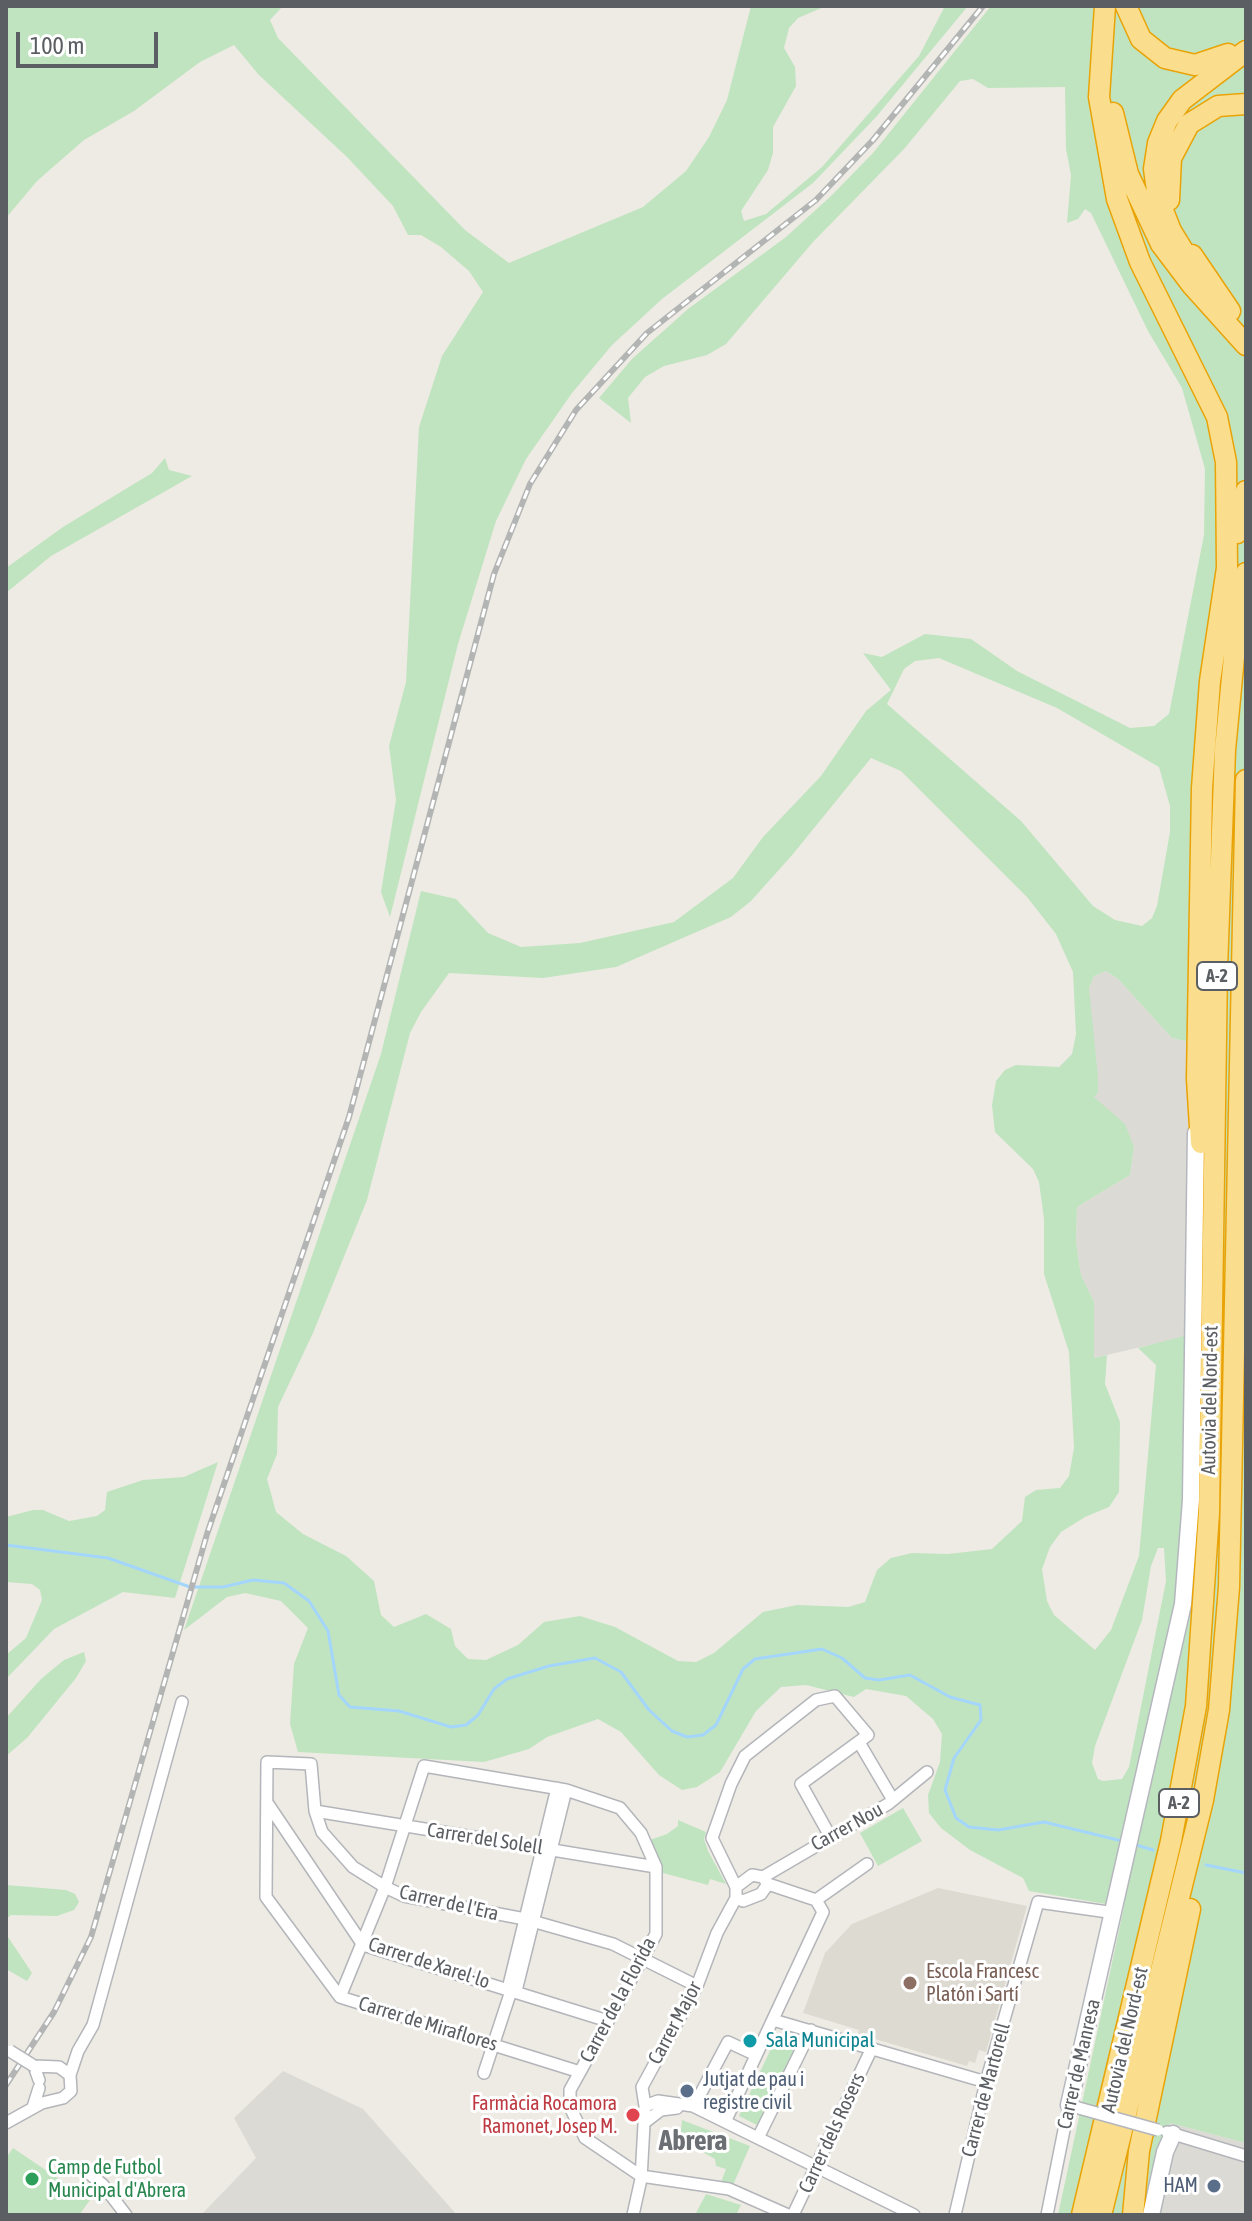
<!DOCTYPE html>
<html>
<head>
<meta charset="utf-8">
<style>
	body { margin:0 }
	#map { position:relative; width:1252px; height:2221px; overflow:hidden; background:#edebe3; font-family:"Asap Condensed",sans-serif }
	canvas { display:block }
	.frame { position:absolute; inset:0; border:8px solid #5b5f63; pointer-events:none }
	.scale { position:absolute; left:16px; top:32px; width:142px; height:36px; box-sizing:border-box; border:4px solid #5b5f63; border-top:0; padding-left:10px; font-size:24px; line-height:28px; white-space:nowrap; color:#5b5f63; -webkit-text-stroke:6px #fff; paint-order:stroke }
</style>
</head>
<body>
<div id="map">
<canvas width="1252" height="2221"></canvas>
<div class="frame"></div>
<div class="scale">100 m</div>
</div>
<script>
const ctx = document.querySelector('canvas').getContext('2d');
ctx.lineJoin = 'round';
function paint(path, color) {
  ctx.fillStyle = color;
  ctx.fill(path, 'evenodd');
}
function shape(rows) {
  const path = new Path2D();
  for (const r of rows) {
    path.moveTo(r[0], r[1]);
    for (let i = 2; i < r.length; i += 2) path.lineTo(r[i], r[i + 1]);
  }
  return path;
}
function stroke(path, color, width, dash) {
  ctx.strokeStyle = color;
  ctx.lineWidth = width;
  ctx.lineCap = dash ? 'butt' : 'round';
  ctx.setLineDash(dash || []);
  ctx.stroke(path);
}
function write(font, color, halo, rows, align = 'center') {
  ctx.font = font + ' "Asap Condensed",sans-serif';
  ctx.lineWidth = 6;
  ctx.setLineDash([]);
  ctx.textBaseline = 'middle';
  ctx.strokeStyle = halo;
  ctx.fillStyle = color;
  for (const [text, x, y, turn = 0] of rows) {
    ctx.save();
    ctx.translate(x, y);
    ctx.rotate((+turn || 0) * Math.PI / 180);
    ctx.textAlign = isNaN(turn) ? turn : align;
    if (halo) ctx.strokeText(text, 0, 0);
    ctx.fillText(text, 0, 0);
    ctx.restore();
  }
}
paint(shape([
	[1106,971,1118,979,1172,1038,1190,1042,1184,1337,1094,1358,1094,1302,1081,1275,1076,1242,1077,1207,1130,1175,1134,1147,1093,1097,1089,988,1094,976],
	[283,2071,363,2109,457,2215,201,2215,256,2158,234,2118],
	[1170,2123,1246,2143,1246,2215,1149,2215]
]), '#dcdad5');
paint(shape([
	[938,1888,1027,1906,986,2052,979,2050,975,2063,969,2061,967,2066,858,2034,859,2030,803,2013,825,1953,852,1924]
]), '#dddad1');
paint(shape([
	[6,6,283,6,270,20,278,38,465,230,509,263,643,207,686,171,709,137,727,100,751,6,826,6,798,18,789,28,784,48,795,67,796,86,773,127,773,153,768,170,741,211,744,221,766,214,822,167,919,56,945,6,968,6,876,117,813,183,662,299,612,345,572,393,526,459,496,521,458,644,390,917,381,892,396,800,389,746,406,682,419,427,442,356,483,292,469,271,441,247,421,235,408,235,393,206,347,157,259,75,234,45,200,62,134,111,84,140,37,181,6,218],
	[991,6,1246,6,1246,2143,1170,2123,1149,2215,1058,2215,1124,1907,1029,1891,1023,1878,970,1850,941,1828,929,1813,928,1795,940,1762,942,1734,933,1719,906,1696,866,1689,854,1697,806,1685,781,1687,756,1711,720,1772,697,1787,682,1790,659,1775,621,1732,598,1719,547,1737,529,1749,484,1762,298,1752,290,1724,294,1664,308,1628,281,1601,245,1593,227,1597,184,1630,381,1054,421,891,456,899,488,933,521,947,580,943,674,922,733,878,763,837,821,776,866,711,891,690,863,653,882,657,925,634,971,639,1017,671,1130,728,1154,726,1169,714,1204,535,1205,469,1182,388,1148,331,1091,213,1085,209,1078,219,1067,223,1071,175,1066,149,1065,87,988,88,973,79,960,81,904,149,813,242,726,344,707,355,664,366,645,377,628,398,631,423,599,398,632,359,688,309,786,237,831,196,873,153],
	[939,658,1057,708,1159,767,1170,806,1170,832,1157,906,1152,918,1142,926,1115,920,1093,906,1021,821,887,704,904,669,915,661],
	[871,758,901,771,1027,897,1056,934,1073,972,1076,1034,1072,1054,1059,1067,1016,1065,1005,1070,996,1081,992,1105,995,1132,1033,1169,1039,1182,1044,1219,1044,1274,1069,1352,1074,1448,1069,1476,1060,1488,1036,1490,1025,1497,1022,1521,992,1549,948,1554,912,1553,891,1558,877,1570,865,1602,848,1607,797,1605,763,1612,714,1653,696,1662,678,1661,615,1627,580,1616,544,1622,518,1645,486,1660,468,1659,455,1646,451,1629,426,1614,394,1627,381,1615,374,1581,346,1556,303,1534,276,1512,267,1479,277,1454,278,1407,313,1333,367,1200,410,1033,421,1012,449,973,543,978,616,967,731,917,751,901,793,854],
	[1106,971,1118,979,1172,1038,1190,1042,1189,1175,1184,1336,1138,1348,1156,1365,1139,1556,1111,1630,1095,1650,1054,1615,1047,1601,1042,1569,1050,1547,1061,1532,1085,1517,1109,1507,1119,1492,1120,1422,1105,1384,1107,1355,1094,1358,1094,1302,1081,1275,1076,1242,1077,1207,1130,1175,1134,1147,1125,1124,1094,1097,1098,1092,1098,1077,1089,988,1094,976],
	[1158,1548,1164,1548,1166,1581,1129,1767,1122,1779,1103,1781,1098,1779,1092,1763,1095,1746,1142,1620,1151,1566],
	[165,458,169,470,192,476,51,556,6,593,6,568,63,527,152,473],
	[218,1462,175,1598,123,1592,54,1629,6,1679,6,1655,26,1638,42,1600,40,1590,32,1584,6,1582,6,1517,33,1510,43,1510,69,1521,97,1516,105,1510,107,1492,143,1480,184,1477],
	[84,1652,86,1661,76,1678,27,1738,6,1756,6,1718,41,1679,64,1660],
	[903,1808,922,1841,878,1866,860,1833],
	[678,1820,706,1832,704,1839,708,1851,726,1884,710,1879,708,1885,663,1873,650,1840,667,1834,678,1826],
	[6,1885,66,1890,75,1894,79,1902,74,1910,57,1916,11,1915,6,1919],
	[6,1934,32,1973,27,1981,6,1969],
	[778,2034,801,2044,759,2126,739,2116],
	[682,2120,750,2146,733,2185,721,2182,726,2169,716,2166,715,2159,680,2139],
	[13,2148,90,2200,79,2215,6,2215,6,2158],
	[706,2194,741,2205,736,2215,695,2215]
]), '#c0e4c0');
stroke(shape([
	[6,1545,108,1558,190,1587,223,1587,253,1580,284,1583,309,1601,328,1631,339,1695,350,1707,399,1711,451,1727,466,1725,478,1715,494,1689,507,1679,549,1666,595,1658,621,1672,649,1710,672,1731,687,1737,703,1735,716,1725,743,1669,755,1659,822,1649,842,1658,865,1678,879,1680,910,1675,950,1697,980,1705,981,1720,954,1758,945,1790,956,1818,969,1827,998,1830,1044,1822,1122,1841],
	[1133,1844,1153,1850],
	[1206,1865,1246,1873]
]), '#a4d6fc', 3);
const street = shape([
	[860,1744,893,1800],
	[557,1788,508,1989,510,1994,516,1991,566,1790],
	[268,1804,363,1945,608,2021],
	[315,1811,656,1867],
	[752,1875,763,1877,768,1884,761,1894,743,1901,736,1898,736,1887,752,1875],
	[763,1877,888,1804,927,1772],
	[768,1884,816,1900],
	[736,1887,712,1838,731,1784,745,1756,816,1700,835,1696,868,1735,801,1784,830,1836],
	[816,1900,867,1864],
	[340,1997,385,1887,424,1766,566,1790,620,1808,641,1833,656,1867,656,1934,570,2090,570,2107,585,2138,641,2176,729,2189,788,2215],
	[773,2020,986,2082],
	[580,2072,340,1997,266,1897,267,1762,311,1764,315,1811,322,1832,353,1867,385,1887,404,1896,525,1919,613,1944,697,1986],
	[484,2073,510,1994],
	[39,2080,34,2066,59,2067,70,2075],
	[645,2106,658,2101,693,2106,914,2215],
	[694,2106,728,2042,756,2055],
	[33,2107,39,2088],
	[726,2120,823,1912,816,1900],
	[6,2123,42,2103,63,2098,71,2091,70,2075,78,2051,93,2025,182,1702],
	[644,2123,661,2110,677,2108],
	[1167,2132,1246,2156],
	[759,2136,811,2030],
	[85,2170,103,2185,126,2215],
	[633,2215,641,2179,645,2106,642,2087,697,1986,717,1933,736,1898],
	[793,2215,871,2050],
	[955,2215,986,2082,1038,1902,1115,1913],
	[1047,2215,1069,2105,1075,2107]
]);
const secondary = shape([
	[1069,2105,1183,1604,1191,1500,1196,1133],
	[1151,2215,1165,2152,1173,2134]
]);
const highway = shape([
	[1105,6,1099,97,1117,199,1140,262,1217,417,1226,462,1227,568,1210,681,1202,788,1197,1079,1201,1143],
	[1126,6,1141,39,1165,58,1195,65,1228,54],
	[1113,113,1128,174,1161,244,1192,285,1246,345],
	[1169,200,1171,158,1189,124,1218,106,1246,104],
	[1192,255,1230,311],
	[1195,270,1171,231,1158,198,1154,169,1158,143,1167,121,1182,100,1246,51],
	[1237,533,1246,491],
	[1082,2215,1171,1841,1196,1706,1209,1512,1217,969,1225,750,1239,605,1246,573],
	[1101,2215,1203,1800,1219,1710,1229,1587,1246,780],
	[1133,2215,1139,2151,1190,1909]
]);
stroke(street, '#b3b5ba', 14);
stroke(secondary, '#b4b7bd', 19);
stroke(highway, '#e9a306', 23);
stroke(street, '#fff', 11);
stroke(secondary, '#fff', 16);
stroke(highway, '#fade8d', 20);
const rail = shape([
	[6,2085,54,2012,91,1937,207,1534,349,1117,494,574,530,484,576,410,647,333,816,200,873,140,983,6]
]);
stroke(rail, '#b3b4b4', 6);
stroke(rail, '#fff', 3, [9]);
const streetBridge = shape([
	[10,2051,34,2066],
	[1075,2107,1158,2130]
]);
stroke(streetBridge, '#b3b5ba', 14, []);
stroke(streetBridge, '#fff', 11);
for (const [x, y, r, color] of [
	[910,1983,8,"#8d6e63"],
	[750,2041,8,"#0f9aa8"],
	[687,2091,8,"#5c6f8a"],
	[633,2115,8,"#e0444e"],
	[32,2179,8,"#2e9e5b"],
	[1214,2186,8,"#5c6f8a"]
]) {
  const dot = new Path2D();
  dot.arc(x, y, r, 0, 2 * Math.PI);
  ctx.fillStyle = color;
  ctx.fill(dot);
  stroke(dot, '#fff', 3);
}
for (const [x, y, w] of [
	[1217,976,40],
	[1179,1803,40]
]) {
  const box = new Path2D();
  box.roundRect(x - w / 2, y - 14, w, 28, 6);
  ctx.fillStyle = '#fff';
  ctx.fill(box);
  stroke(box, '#5b5f63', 2);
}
write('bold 18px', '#5b5f63', null, [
	["A-2",1217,976],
	["A-2",1179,1803]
]);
write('20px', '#5b5f63', '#fff', [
	["Autovia del Nord-est",1210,1400,-89],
	["Carrer Nou",847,1827,-29],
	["Carrer del Solell",485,1839,9],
	["Carrer de l'Era",449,1903,13],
	["Carrer de Xarel·lo",429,1963,18],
	["Carrer de la Florida",618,2000,-62],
	["Carrer Major",675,2023,-62],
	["Carrer de Miraflores",428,2024,17],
	["Autovia del Nord-est",1125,2040,-77],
	["Carrer de Manresa",1079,2064,-77],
	["Carrer de Martorell",986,2090,-75],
	["Carrer dels Rosers",832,2133,-65]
]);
write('20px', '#785e54', '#fff', [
	["Escola Francesc",926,1972],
	["Platón i Sartí",926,1995]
], 'left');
write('20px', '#0d838f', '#fff', [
	["Sala Municipal",766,2041]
], 'left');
write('20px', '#4e5e75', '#fff', [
	["Jutjat de pau i",703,2080],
	["registre civil",703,2103],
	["HAM",1198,2186,"right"]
], 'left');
write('20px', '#be3a42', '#fff', [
	["Farmàcia Rocamora",617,2104],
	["Ramonet, Josep M.",617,2127]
], 'right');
write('20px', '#27864d', '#fff', [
	["Camp de Futbol",48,2168],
	["Municipal d'Abrera",48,2191]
], 'left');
write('bold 28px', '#6c7075', '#fff', [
	["Abrera",693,2141]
]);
</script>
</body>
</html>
